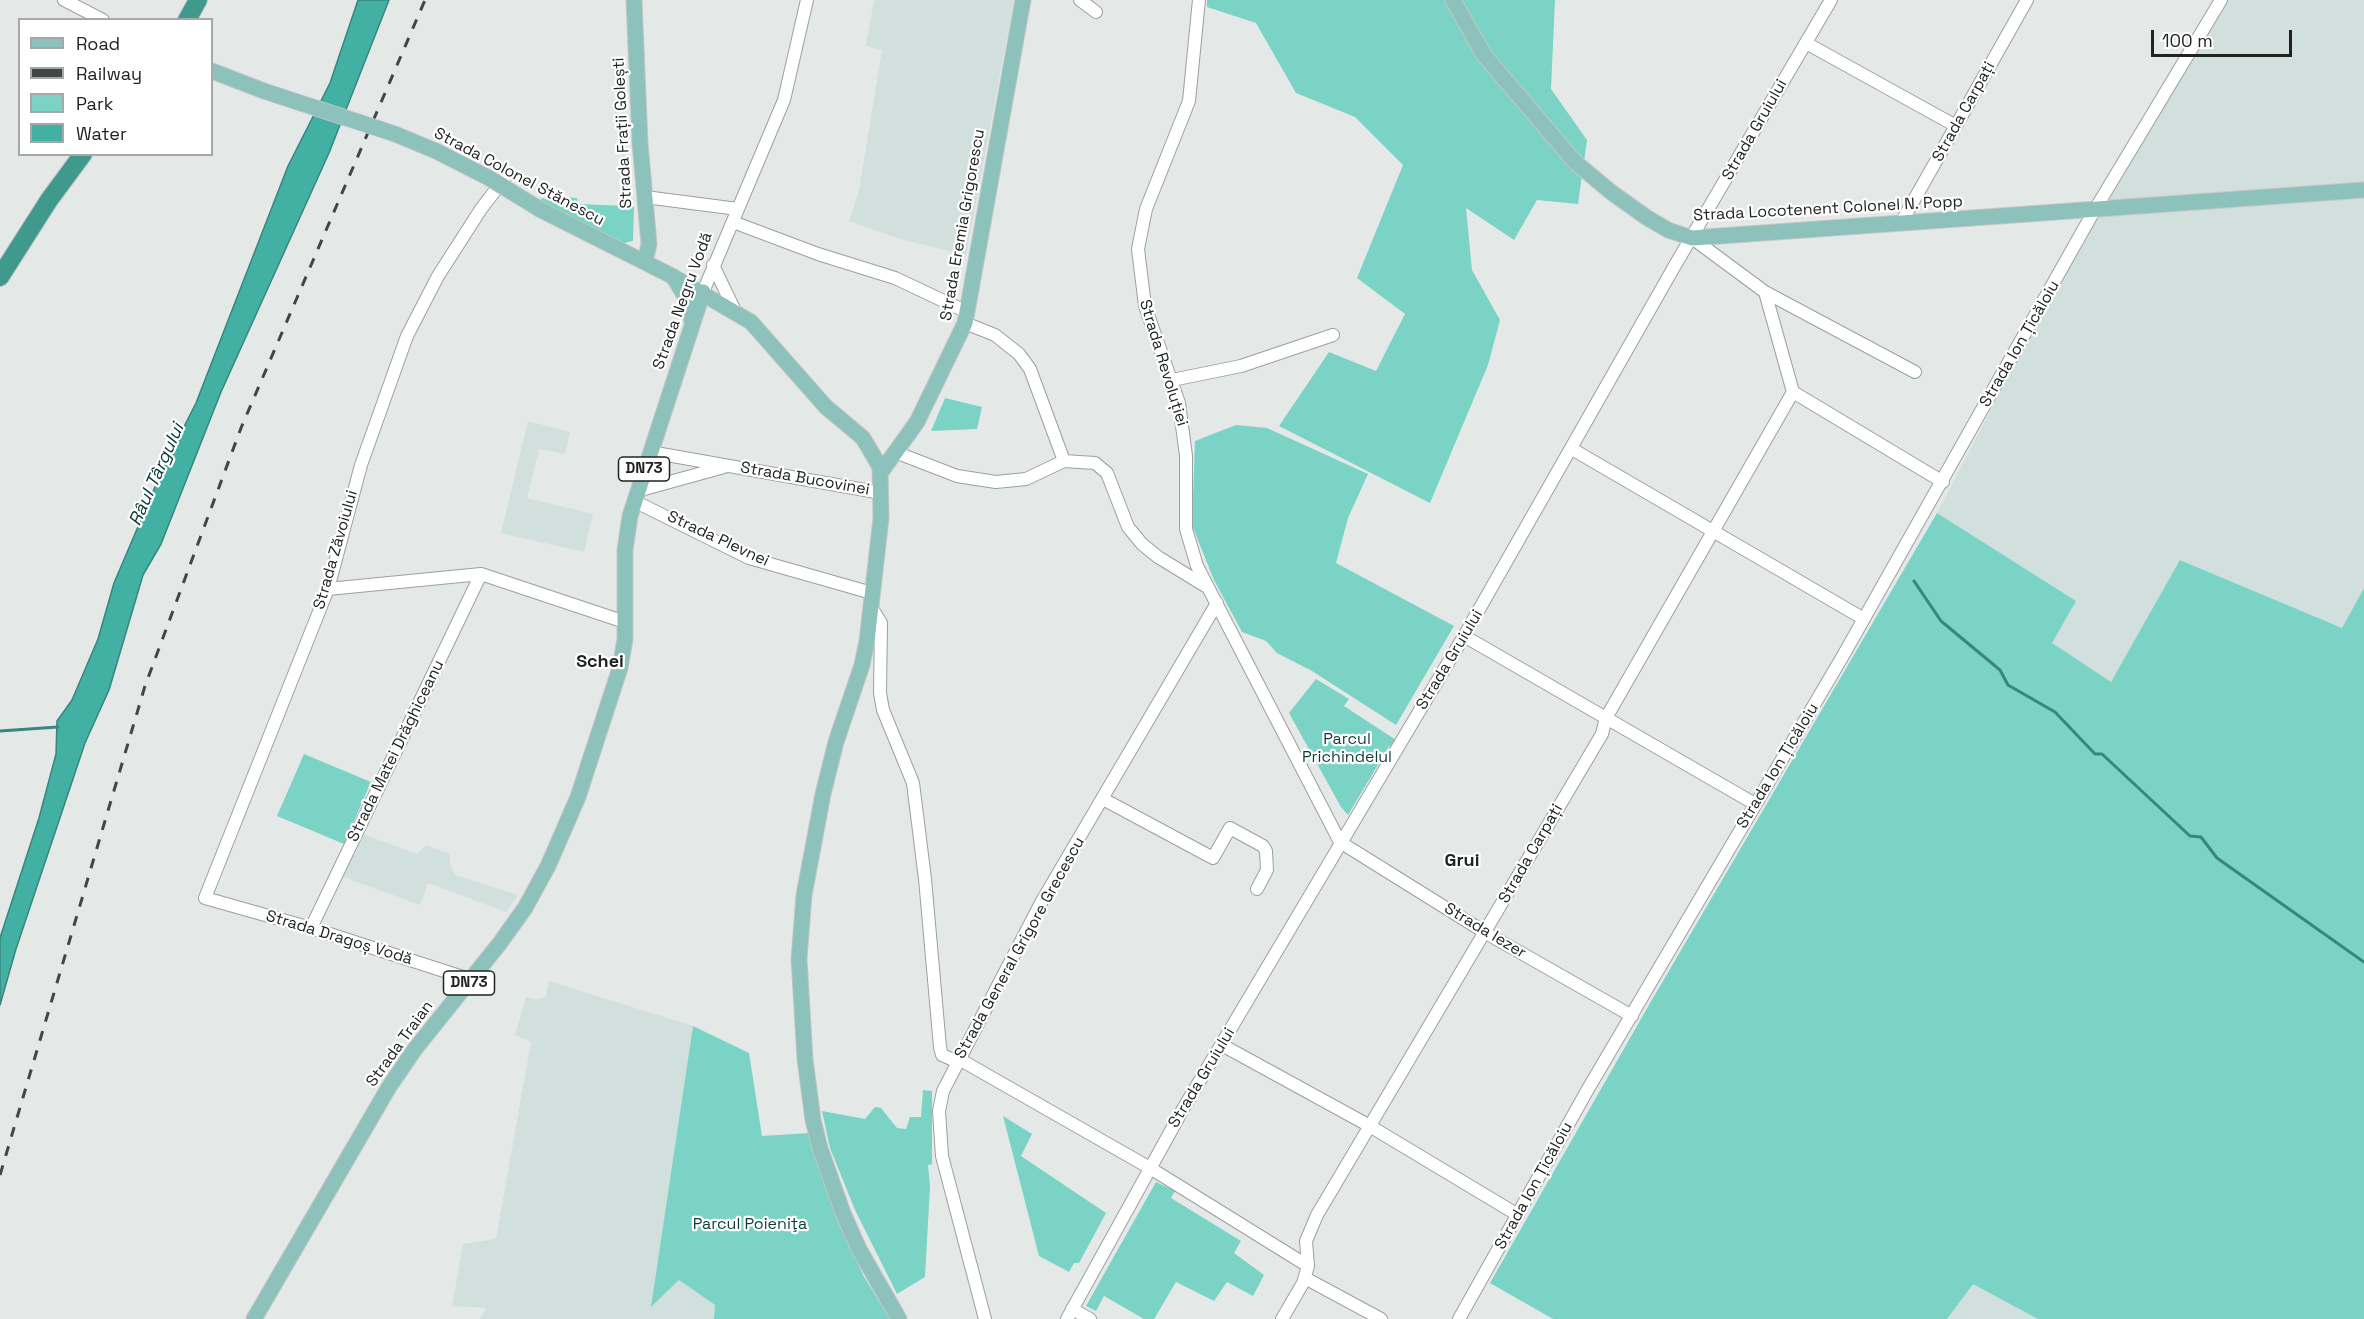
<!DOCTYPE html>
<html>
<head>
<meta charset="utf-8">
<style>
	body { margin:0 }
	#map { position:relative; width:2364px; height:1319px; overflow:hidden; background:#e4e9e8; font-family:"Space Grotesk",sans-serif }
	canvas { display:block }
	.legend { position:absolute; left:18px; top:18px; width:195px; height:138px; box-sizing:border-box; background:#fff; border:2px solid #a6a7a7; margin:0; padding:8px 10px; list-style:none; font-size:18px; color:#212323 }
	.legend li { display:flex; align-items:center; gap:12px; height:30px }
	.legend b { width:30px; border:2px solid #a6a7a7 }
	.scale { position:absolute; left:2151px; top:30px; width:141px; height:27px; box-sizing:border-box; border:3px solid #212323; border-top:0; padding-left:8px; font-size:18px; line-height:21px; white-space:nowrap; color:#212323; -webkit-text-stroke:4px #fff; paint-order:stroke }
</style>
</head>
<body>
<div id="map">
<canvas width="2364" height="1319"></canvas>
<ul class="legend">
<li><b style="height:8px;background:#8cc2bb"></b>Road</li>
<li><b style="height:8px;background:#434646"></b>Railway</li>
<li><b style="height:16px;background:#7ad3c5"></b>Park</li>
<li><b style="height:16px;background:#42b1a3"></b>Water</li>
</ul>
<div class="scale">100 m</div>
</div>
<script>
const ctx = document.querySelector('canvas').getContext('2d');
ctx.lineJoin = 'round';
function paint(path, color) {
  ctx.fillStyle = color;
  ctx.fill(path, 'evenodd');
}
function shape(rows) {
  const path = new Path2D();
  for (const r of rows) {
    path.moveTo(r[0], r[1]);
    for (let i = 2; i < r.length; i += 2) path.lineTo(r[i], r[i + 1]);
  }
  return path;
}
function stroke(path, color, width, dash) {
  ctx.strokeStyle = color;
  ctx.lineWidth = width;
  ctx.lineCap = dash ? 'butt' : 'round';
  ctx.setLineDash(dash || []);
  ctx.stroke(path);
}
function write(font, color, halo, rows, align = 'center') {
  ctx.font = font + ' "Space Grotesk",sans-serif';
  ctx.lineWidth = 4.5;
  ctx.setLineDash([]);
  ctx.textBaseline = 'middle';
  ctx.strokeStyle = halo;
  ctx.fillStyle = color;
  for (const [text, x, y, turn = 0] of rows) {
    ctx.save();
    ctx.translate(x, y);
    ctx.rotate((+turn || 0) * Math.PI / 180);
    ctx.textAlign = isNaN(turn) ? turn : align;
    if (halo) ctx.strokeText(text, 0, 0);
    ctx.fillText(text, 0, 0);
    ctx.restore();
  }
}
paint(shape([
	[874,0,1014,0,966,255,900,239,849,221,859,191,882,50,866,46],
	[2223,0,2364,0,2364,588,2342,628,2181,560,2111,682,2051,643,2076,601,1937,513,2017,360],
	[528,421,570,432,565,454,539,449,527,498,593,514,584,552,501,533],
	[363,834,417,854,426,845,450,854,450,864,455,875,518,895,506,912,428,883,420,905,341,876,350,854,355,855],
	[549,981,693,1026,652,1306,679,1280,715,1305,714,1319,480,1319,486,1308,452,1306,463,1244,496,1239,531,1042,515,1035,526,997,534,999,546,997],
	[1973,1283,2038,1319,1947,1319]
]), '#d1dfdd');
paint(shape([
	[1207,0,1555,0,1551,89,1587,140,1578,204,1537,200,1514,240,1466,208,1472,270,1500,320,1488,365,1430,503,1279,426,1329,352,1376,371,1405,314,1357,278,1403,165,1355,117,1296,93,1256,23,1207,7],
	[563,197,577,198,578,204,627,206,627,200,634,207,633,241,624,243,540,201,542,198,556,202],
	[945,398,982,407,977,429,931,431],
	[1236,425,1267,428,1368,474,1348,518,1336,563,1454,626,1396,725,1312,671,1277,653,1266,641,1242,632,1214,580,1192,525,1195,441],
	[1937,513,2076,601,2052,643,2111,682,2180,560,2342,628,2364,588,2364,1319,2038,1319,1973,1284,1947,1319,1553,1319,1490,1283,1649,1005],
	[1316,679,1349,699,1344,706,1396,740,1388,748,1348,815,1341,807,1289,713],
	[304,754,371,782,344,844,277,816],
	[693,1026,749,1053,762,1136,809,1133,834,1209,863,1275,890,1319,714,1319,715,1305,679,1280,651,1307],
	[923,1090,932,1091,932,1164,928,1165,930,1186,925,1277,897,1294,855,1210,830,1148,822,1111,865,1119,875,1107,881,1108,897,1128,906,1129,910,1117,921,1117],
	[1003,1116,1032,1134,1021,1156,1106,1213,1079,1263,1074,1263,1069,1272,1039,1256],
	[1156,1182,1175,1191,1171,1198,1241,1241,1234,1253,1264,1275,1253,1296,1227,1282,1214,1301,1176,1282,1154,1319,1144,1319,1104,1296,1096,1311,1086,1306]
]), '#7ad3c5');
const water = shape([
	[358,0,389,0,329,153,221,392,161,544,143,575,109,690,85,743,16,949,0,1005,0,938,39,818,56,754,57,721,72,700,98,639,114,583,163,468,196,403,288,166,330,83,358,0]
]);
paint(water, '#42b1a3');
stroke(water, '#38867d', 1.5);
stroke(shape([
	[1914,581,1941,621,2000,670,2008,685,2055,712,2095,754,2102,754,2190,836,2201,837,2217,858,2364,962],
	[0,731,58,727]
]), '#38867d', 3);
const minor = shape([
	[64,0,103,20],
	[1080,0,1096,12],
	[1199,0,1189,101,1146,209,1138,249,1145,306,1179,403,1186,456,1186,529,1197,566,1340,842,1486,933,1632,1016],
	[1806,43,1956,126],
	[645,197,738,209],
	[733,222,818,254,895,278,967,312],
	[1901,223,2027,0],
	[1692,238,1765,292,1793,392,1943,482],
	[713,265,736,313],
	[703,292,784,100,807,0],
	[1765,292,1915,372],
	[965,323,995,335,1019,354,1030,369,1064,461],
	[1172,380,1241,366,1333,335],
	[1572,449,1864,619],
	[650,452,882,493],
	[895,452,957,476,996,482,1026,479,1064,461,1095,463,1107,473,1128,527,1142,544,1158,557,1207,587],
	[637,491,724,467],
	[634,501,749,558,872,593],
	[328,589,481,574,625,622],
	[871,607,881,623,880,693,883,710,913,783,925,879,940,1047,942,1055,958,1062],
	[1464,636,1755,804],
	[1103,799,1213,858,1230,828,1263,846,1266,851,1267,870,1257,889],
	[311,928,481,574],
	[472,980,311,928,205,898,328,589,361,465,407,336,438,276,481,209,507,175],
	[1222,1045,1368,1125,1518,1215],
	[959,1059,1150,1168,1308,1266],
	[1305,1278,1381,1319],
	[1072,1309,1090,1319],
	[985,1319,942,1156,939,1111,943,1091,1042,901,1217,603],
	[1067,1319,1183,1109,1464,636,1674,267,1831,0],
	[1282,1319,1303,1283,1308,1266,1306,1241,1317,1215,1602,734,1606,718,1793,392],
	[1459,1319,1588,1089,1844,654,2094,211,2221,0]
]);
const major = shape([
	[634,0,640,143,649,244,645,262],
	[1453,0,1484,55,1575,162,1611,192,1646,217,1668,230,1692,238,2364,190],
	[212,71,264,91],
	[541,210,672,276,751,322,826,407,863,438,880,467,881,518,867,641,862,665,836,742,823,794,804,895,799,959,805,1059,813,1120,820,1148,843,1213,859,1249,899,1319],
	[674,278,686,298,692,322],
	[881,472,917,422,965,323,1023,0],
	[254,1319,389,1087,415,1049,500,943,525,908,548,866,578,797,620,668,625,639,625,550,630,516,703,292]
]);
const highway = shape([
	[187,20,198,0],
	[0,277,49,200,83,154]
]);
stroke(minor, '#9ba09f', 14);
stroke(major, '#c5c6c6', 17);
stroke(highway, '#c5c6c6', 20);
stroke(minor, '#fff', 12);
stroke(major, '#8cc2bb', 15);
stroke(highway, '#40998d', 18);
stroke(shape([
	[0,1175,145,686,241,428,425,0]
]), '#434646', 3, [10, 10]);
const majorBridge = shape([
	[264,91,395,134,436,151,489,178,541,210]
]);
stroke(majorBridge, '#c5c6c6', 17, []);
stroke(majorBridge, '#8cc2bb', 15);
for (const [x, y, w] of [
	[644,469,51],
	[469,983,51]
]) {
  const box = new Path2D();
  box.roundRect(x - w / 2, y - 12, w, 24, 4.5);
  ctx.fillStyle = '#fff';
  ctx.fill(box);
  stroke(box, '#212323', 1.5);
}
write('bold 15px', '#212323', null, [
	["DN73",644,469],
	["DN73",469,983]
]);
write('16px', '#212323', '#fff', [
	["Strada Carpați",1964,112,-61],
	["Strada Gruiului",1755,130,-60],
	["Strada Frații Golești",623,133,-93],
	["Strada Colonel Stănescu",519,177,28],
	["Strada Locotenent Colonel N. Popp",1828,209,-3],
	["Strada Eremia Grigorescu",963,225,-80],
	["Strada Negru Vodă",683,301,-70],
	["Strada Ion Țicăloiu",2020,344,-60],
	["Strada Revoluției",1163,363,73],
	["Strada Bucovinei",805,479,10],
	["Strada Plevnei",718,539,25],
	["Strada Zăvoiului",336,550,-74],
	["Strada Gruiului",1450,660,-59],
	["Strada Matei Drăghiceanu",396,751,-64],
	["Strada Ion Țicăloiu",1778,766,-59],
	["Strada Carpați",1531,854,-60],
	["Strada Iezer",1485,931,31],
	["Strada Dragoș Vodă",339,938,17],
	["Strada General Grigore Grecescu",1020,948,-61],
	["Strada Traian",400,1044,-54],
	["Strada Gruiului",1202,1078,-59],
	["Strada Ion Țicăloiu",1534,1186,-61]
]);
write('16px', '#0c3e38', '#fff', [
	["Parcul",1347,740],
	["Prichindelul",1347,758],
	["Parcul Poieniţa",750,1225]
]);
write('italic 18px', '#033832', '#fff', [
	["Râul Târgului",157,475,-66]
]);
write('bold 18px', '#212323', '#fff', [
	["Schei",600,662],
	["Grui",1462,861]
]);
</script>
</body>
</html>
